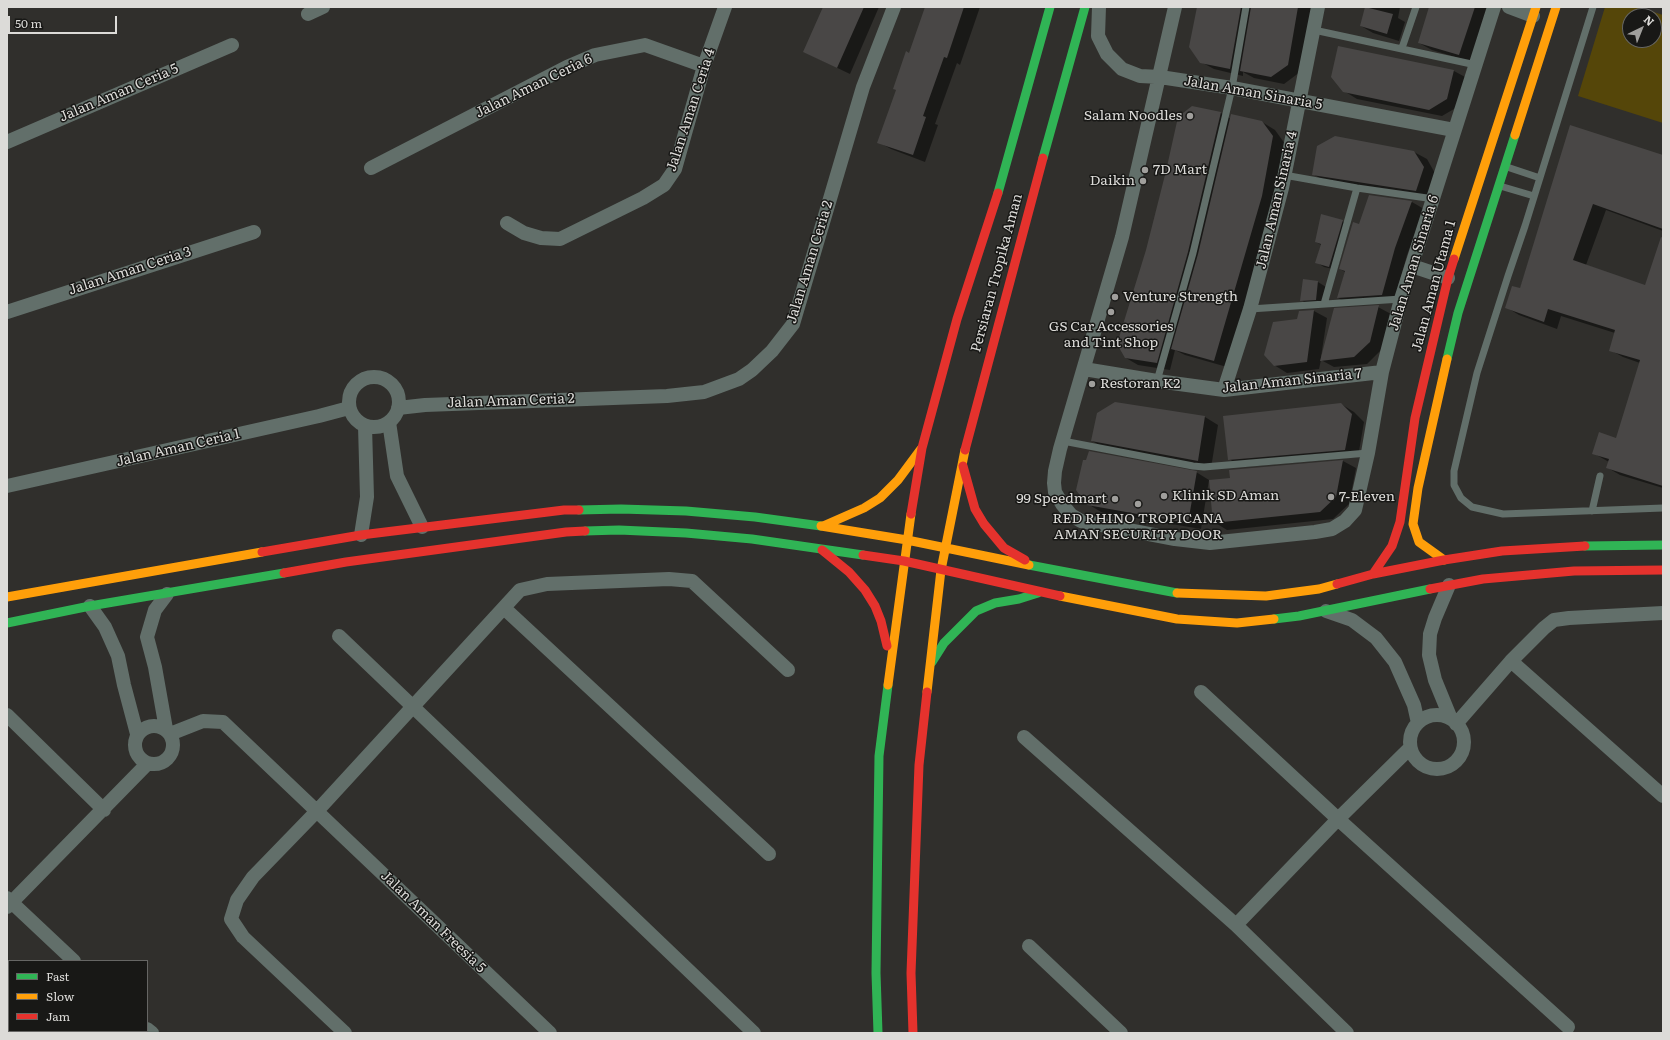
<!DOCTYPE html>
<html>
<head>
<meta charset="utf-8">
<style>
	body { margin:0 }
	#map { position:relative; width:1670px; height:1040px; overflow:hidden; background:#302f2c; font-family:Literata,serif }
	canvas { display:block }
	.frame { position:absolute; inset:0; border:8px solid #dcdbd8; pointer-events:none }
	.legend { position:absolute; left:8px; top:960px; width:140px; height:72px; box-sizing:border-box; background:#181816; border:1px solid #666664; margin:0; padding:5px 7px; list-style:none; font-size:12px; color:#dcdbd8 }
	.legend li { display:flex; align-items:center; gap:8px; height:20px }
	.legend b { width:20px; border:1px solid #666664 }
	.north { position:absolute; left:1622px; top:8px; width:40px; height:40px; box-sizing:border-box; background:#181816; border:1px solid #666664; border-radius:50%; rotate:43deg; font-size:11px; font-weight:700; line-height:16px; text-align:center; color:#dcdbd8 }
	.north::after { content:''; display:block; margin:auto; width:14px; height:18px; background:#a09f9c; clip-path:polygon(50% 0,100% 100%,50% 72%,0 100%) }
	.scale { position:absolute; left:8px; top:16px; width:109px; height:18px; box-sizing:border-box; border:2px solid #dcdbd8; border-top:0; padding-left:5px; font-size:12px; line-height:14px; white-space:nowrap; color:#dcdbd8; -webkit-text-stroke:3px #181816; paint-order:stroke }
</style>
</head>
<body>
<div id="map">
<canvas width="1670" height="1040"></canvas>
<div class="frame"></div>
<ul class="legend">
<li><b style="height:5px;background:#30b455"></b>Fast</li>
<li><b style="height:5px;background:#ff9f0a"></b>Slow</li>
<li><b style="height:5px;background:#e5322d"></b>Jam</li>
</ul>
<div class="north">N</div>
<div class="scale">50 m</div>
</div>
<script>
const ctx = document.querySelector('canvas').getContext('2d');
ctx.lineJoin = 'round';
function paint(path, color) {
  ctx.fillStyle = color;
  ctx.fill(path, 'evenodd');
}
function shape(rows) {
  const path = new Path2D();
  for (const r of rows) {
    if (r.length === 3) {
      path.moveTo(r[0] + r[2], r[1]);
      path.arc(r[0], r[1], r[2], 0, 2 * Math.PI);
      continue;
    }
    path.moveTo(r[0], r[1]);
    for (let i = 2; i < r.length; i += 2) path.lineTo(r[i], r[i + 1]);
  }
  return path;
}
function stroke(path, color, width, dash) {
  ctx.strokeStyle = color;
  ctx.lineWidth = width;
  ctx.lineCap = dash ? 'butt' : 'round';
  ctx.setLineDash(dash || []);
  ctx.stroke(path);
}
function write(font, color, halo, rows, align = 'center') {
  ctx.font = font + ' Literata,serif';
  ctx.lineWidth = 3;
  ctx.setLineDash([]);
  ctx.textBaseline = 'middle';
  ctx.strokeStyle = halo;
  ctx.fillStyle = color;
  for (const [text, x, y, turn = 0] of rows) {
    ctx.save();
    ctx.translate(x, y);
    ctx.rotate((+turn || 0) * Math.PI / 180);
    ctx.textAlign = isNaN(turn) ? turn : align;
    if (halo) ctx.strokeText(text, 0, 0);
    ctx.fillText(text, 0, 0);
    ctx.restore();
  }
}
paint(shape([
	[1605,7,1638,7,1663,15,1663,123,1578,96],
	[1630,16,1654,16,1654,40,1630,40]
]), '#554609');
paint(shape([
	[824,7,879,7,850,74,804,52],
	[926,7,980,7,960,65,957,63,935,124,938,125,925,162,891,149,878,142,897,90,894,89,910,54],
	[1198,7,1312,7,1300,72,1284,84,1254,78,1243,72,1243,76,1214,69,1201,62],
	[1367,7,1400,7,1398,18,1405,22,1399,41,1373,33,1361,26],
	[1430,7,1490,7,1472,62,1432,50,1419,43],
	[1339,48,1454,71,1467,78,1459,106,1442,116,1357,99,1344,91],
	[1193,107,1221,113,1231,119,1262,122,1275,130,1285,144,1274,204,1227,367,1185,355,1175,350,1170,370,1138,365,1126,358],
	[1571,127,1663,156,1663,231,1606,210,1586,265,1645,286,1663,235,1663,488,1620,475,1608,468,1609,462,1593,453,1617,439,1640,363,1623,357,1610,350,1615,333,1561,316,1557,329,1519,315,1506,307,1520,289],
	[1414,152,1427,159,1436,175,1429,198,1326,182,1313,174],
	[1412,202,1424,209,1407,255,1394,302,1351,305,1338,298,1345,272,1340,269,1360,225],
	[1342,221,1350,225,1337,270,1324,267,1316,262,1321,245,1316,242],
	[1304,280,1318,282,1326,287,1324,304,1309,305,1301,300],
	[1378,307,1391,314,1382,349,1367,364,1334,367,1321,360,1319,369,1287,373,1274,365,1298,320,1299,312,1314,311,1327,318,1321,357,1322,357],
	[1115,403,1205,417,1218,425,1211,468,1105,448,1092,441],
	[1341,404,1354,412,1364,422,1358,457,1242,467,1229,459],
	[1343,461,1356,468,1349,504,1333,519,1227,530,1214,522,1231,479,1230,471],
	[1196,472,1209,480,1201,529,1101,512,1088,504]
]), '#0007');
paint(shape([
	[823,7,864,7,837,68,803,52],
	[925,7,964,7,947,58,944,57,923,116,926,117,913,155,877,143,896,90,893,89,906,51,909,53],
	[1197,7,1241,7,1230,69,1200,63,1189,47],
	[1251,7,1298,7,1288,65,1271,77,1240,71],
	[1365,7,1393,14,1387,34,1360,26],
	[1429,7,1475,7,1459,55,1418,43],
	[1338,46,1454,70,1447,99,1429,110,1343,92,1331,77],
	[1192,106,1221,112,1188,252,1157,363,1125,358,1117,344,1146,250,1166,171,1178,117],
	[1231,114,1262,121,1273,136,1262,196,1214,361,1171,349,1198,254],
	[1570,125,1663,155,1663,229,1593,204,1573,260,1645,285,1661,237,1663,238,1663,486,1606,468,1609,459,1592,454,1599,432,1616,438,1640,360,1609,351,1615,330,1548,309,1544,322,1505,308,1512,286,1520,288],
	[1335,136,1414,151,1424,167,1416,191,1312,175,1317,146],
	[1369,195,1412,201,1395,248,1382,295,1337,298,1345,271,1339,269,1353,222,1359,224],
	[1321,214,1343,220,1329,267,1315,263,1321,244,1315,242],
	[1303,279,1318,281,1316,300,1300,301],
	[1379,305,1370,342,1354,357,1320,361,1334,308],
	[1314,310,1307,362,1274,366,1264,355,1273,322,1297,319,1299,311],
	[1115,402,1205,416,1198,461,1091,441,1097,413],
	[1341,403,1352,414,1345,450,1228,460,1223,416],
	[1089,451,1197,471,1188,523,1087,505,1076,490,1083,460,1086,460],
	[1343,460,1336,497,1320,512,1213,523,1209,480,1230,478,1229,470]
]), '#494746');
stroke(shape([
	[1593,7,1525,226,1508,276,1477,373,1454,471,1454,485,1461,498,1472,507,1503,514,1663,508],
	[1314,30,1476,65],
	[1402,48,1416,7],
	[1507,167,1540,178],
	[1284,175,1357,188,1434,199],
	[1500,186,1534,196],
	[1324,304,1357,188],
	[1250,309,1401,299],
	[1157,381,1193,253,1232,88,1246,7],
	[1063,441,1193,466,1204,467,1368,453],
	[1592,511,1600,476]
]), '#626f6a', 7);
stroke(shape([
	[1099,7,1098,36,1107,54,1122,69,1140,76,1160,77,1232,88,1454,130],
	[1175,7,1122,237,1060,449,1055,471,1054,483,1055,492,1062,504,1071,515,1081,521,1175,539,1210,543,1315,532,1332,529,1345,521,1355,510,1368,453,1382,372,1401,299,1494,7],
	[1509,7,1533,16],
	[308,14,323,7],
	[7,142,232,45],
	[371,168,567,67,595,55,645,45,704,66],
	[507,223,524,233,541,238,560,239,643,198,664,185,675,169,704,66,725,7],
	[1412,266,1448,278],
	[7,312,254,232],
	[1084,369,1157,381,1224,390,1382,372],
	[374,402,25],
	[1224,390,1250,309,1282,188,1318,7],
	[398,408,425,405,667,396,704,392,739,379,752,370,772,351,793,324,863,87,894,7],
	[389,422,397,476,422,527],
	[7,486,319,416,349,408],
	[361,535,367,497,365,426],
	[1449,585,1435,618,1430,634,1429,655,1435,680,1451,719],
	[90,606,105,627,118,656,124,685,137,734],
	[504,608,769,854],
	[1326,611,1352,620,1376,638,1395,662,1414,705,1418,723],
	[339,636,754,1033],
	[1511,661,1663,796],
	[1201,692,1338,819,1568,1027],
	[1437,742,27],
	[7,715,104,810],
	[1456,724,1511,661,1544,628,1554,620,1569,618,1663,613],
	[154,745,19],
	[166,729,155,667,147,637,155,610,167,594],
	[170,734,203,721,223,722,550,1033],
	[1024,737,1236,925,1347,1033],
	[7,898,74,961],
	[7,907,148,763],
	[1236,925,1338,819,1410,748],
	[1029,946,1121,1033],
	[147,1029,152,1033],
	[345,1033,243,937,231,919,237,900,253,877,317,811,520,590,547,584,669,579,692,581,788,670]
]), '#626f6a', 14);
stroke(shape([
	[1043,158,1085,7],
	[998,193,1050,7],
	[1447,359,1458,313,1515,135],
	[579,510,621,509,686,511,755,517,821,526],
	[585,531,619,530,686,533,752,539,863,555],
	[1585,546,1663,545],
	[1029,565,1177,593],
	[1274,619,1299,616,1430,589],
	[7,623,90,606,284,573],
	[932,662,944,643,976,611,995,603,1019,599,1038,593],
	[878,1033,876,973,879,756,888,685]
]), '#30b455', 9);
stroke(shape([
	[1515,135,1556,7],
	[1454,259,1536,7],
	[821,526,907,540,1029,565],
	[823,526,864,508,880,498,898,480,921,449],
	[1444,560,1419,542,1413,524,1418,488,1447,359],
	[1177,593,1266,596,1319,589,1337,584],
	[1060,596,1177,619,1237,623,1274,619],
	[7,597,262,552],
	[888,685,911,514],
	[927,692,941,570,965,450]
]), '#ff9f0a', 9);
stroke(shape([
	[965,450,1043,158],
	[963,466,975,509,984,524,1004,548,1025,560],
	[911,514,922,448,957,319,998,193],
	[822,550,849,572,865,590,875,606,881,621,887,646],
	[262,552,361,535,564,510,579,510],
	[863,555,904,561,1060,596],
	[284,573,346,562,566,532,585,531],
	[1373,574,1392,546,1400,522,1415,418,1448,278,1454,259],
	[1337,584,1373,574,1444,560,1502,551,1585,546],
	[1430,589,1483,579,1574,571,1663,570],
	[913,1033,911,973,919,765,927,692]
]), '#e5322d', 9);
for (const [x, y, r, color] of [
	[1190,116,4,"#a09f9c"],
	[1145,170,4,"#a09f9c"],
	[1143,181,4,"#a09f9c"],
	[1115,297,4,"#a09f9c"],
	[1111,312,4,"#a09f9c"],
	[1092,384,4,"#a09f9c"],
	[1164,496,4,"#a09f9c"],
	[1331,497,4,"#a09f9c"],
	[1115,499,4,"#a09f9c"],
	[1138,504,4,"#a09f9c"]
]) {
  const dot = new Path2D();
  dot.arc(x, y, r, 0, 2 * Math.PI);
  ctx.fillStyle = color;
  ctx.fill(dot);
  stroke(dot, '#181816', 1.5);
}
write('14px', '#dcdbd8', '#181816', [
	["Jalan Aman Ceria 6",534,86,-26],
	["Jalan Aman Ceria 5",119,93,-23],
	["Jalan Aman Sinaria 5",1253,93,10],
	["Jalan Aman Ceria 4",691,110,-72],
	["Jalan Aman Sinaria 4",1277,200,-77],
	["Jalan Aman Ceria 2",810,262,-73],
	["Jalan Aman Sinaria 6",1414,263,-73],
	["Jalan Aman Ceria 3",130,271,-18],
	["Persiaran Tropika Aman",997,273,-75],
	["Jalan Aman Utama 1",1434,286,-75],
	["Jalan Aman Sinaria 7",1292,381,-6],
	["Jalan Aman Ceria 2",511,401,-2],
	["Jalan Aman Ceria 1",178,448,-13],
	["Jalan Aman Freesia 5",433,922,44]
]);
write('14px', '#dcdbd8', '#181816', [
	["Salam Noodles",1182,116,"right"],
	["7D Mart",1153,170],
	["Daikin",1135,181,"right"],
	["Venture Strength",1123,297],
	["GS Car Accessories",1111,327,"center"],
	["and Tint Shop",1111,343,"center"],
	["Restoran K2",1100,384],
	["Klinik SD Aman",1172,496],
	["7-Eleven",1339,497],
	["99 Speedmart",1107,499,"right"],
	["RED RHINO TROPICANA",1138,519,"center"],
	["AMAN SECURITY DOOR",1138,535,"center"]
], 'left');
</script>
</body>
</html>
